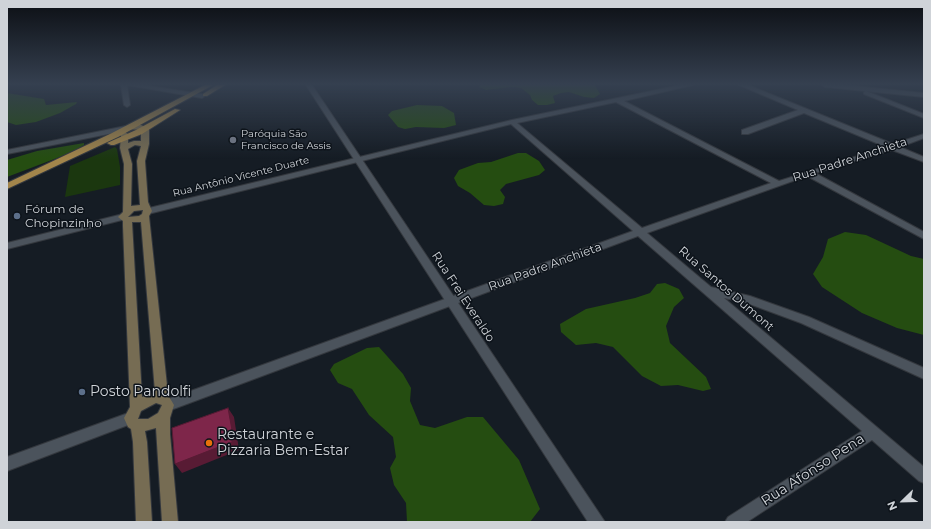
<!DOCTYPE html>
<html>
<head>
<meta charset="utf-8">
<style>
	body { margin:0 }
	#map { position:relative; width:931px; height:529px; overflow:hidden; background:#151c24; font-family:Montserrat,sans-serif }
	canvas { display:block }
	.frame { position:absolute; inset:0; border:8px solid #cfd3d8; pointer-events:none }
	.north { position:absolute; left:883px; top:481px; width:40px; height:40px; -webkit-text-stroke:3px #0d131a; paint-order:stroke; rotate:247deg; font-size:11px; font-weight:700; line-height:16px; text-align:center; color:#cfd3d8 }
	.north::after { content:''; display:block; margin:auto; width:14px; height:18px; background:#cfd3d8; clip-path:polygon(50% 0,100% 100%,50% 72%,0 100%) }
</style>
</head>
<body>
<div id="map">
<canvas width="931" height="529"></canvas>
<div class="frame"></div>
<div class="north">N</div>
</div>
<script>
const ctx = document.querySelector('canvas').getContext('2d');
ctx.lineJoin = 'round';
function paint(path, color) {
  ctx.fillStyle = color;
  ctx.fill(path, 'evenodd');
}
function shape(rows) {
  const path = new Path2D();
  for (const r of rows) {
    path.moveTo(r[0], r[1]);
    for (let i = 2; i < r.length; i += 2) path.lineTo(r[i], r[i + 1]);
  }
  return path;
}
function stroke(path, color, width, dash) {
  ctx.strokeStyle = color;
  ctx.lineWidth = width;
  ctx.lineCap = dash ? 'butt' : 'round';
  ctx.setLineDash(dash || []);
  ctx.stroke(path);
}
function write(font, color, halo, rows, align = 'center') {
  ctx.font = font + ' Montserrat,sans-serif';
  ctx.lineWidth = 3;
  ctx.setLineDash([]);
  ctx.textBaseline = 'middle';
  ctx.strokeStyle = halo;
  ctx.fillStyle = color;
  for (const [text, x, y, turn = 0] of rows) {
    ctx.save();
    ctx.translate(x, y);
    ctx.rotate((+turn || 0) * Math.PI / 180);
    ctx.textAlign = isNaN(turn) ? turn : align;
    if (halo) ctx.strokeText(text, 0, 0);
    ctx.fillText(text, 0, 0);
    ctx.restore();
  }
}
paint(shape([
	[115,147,117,149,120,167,120,185,65,197,70,166]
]), '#1b370f');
paint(shape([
	[480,85,595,85,600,94,594,98,584,97,569,92,561,93,553,96,555,103,547,105,538,105,532,100,530,95,521,88,512,87,486,90,479,87],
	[7,93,44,99,46,105,77,102,76,104,60,113,36,122,16,125,7,122],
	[417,105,442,106,454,113,456,125,444,128,416,127,405,129,398,127,388,115,392,111],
	[84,143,84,145,73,152,7,177,7,160,37,151],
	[518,153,526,153,539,161,545,170,539,175,506,184,500,190,505,197,503,204,494,206,484,205,470,193,458,186,454,178,459,170,478,163,491,162],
	[845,232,866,235,911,256,924,259,924,335,897,328,862,313,822,287,813,274,823,257,828,239],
	[665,283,679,289,684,298,674,307,666,326,670,343,706,377,711,389,703,391,678,385,661,386,642,376,613,347,596,343,576,345,561,332,560,324,586,309,635,298,650,293,657,284],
	[379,347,403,374,411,388,410,401,420,425,435,428,467,417,483,417,519,460,540,509,530,522,407,522,406,503,394,485,390,468,396,457,393,437,369,415,352,389,338,383,330,370,334,364,367,348]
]), '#254d11');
const minor = shape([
	[121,85,143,85,202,94,205,96,202,98,127,85,130,105,127,107,124,105,121,85],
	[680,85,693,85,624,101,779,181,886,147,804,113,748,134,742,134,742,130,798,110,739,85,748,85,893,144,924,134,924,138,900,147,924,157,924,162,892,150,815,173,924,232,924,239,807,176,647,233,711,287,750,296,809,317,924,368,924,379,801,323,744,302,724,298,924,467,924,483,919,481,872,440,747,522,725,522,728,517,862,431,638,236,168,411,163,409,162,405,163,401,633,231,511,124,148,214,144,211,145,209,512,120,680,85],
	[616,102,771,183,642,228,517,123,616,102],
	[822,85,845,85,924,93,924,97,825,87,822,85],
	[866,91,924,114,924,118,864,94,864,92,866,91],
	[131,125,135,127,134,129,7,154,7,150,131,125],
	[123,214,126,215,128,217,126,219,7,249,7,243,123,214],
	[131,412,136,414,138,418,136,422,7,471,7,457,131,412]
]);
const tertiary = shape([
	[306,85,312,85,605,522,588,522,306,85]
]);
const secondary = shape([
	[128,125,141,125,149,129,149,144,145,161,148,202,152,211,149,216,168,395,174,405,170,418,170,434,178,522,162,522,156,428,145,431,147,442,152,522,136,522,133,442,131,429,128,427,124,418,130,407,123,226,123,221,118,217,123,212,124,164,120,148,121,136,117,132,121,130,128,134,128,143,134,141,141,141,141,130,128,129,128,125],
	[135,145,141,146,137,161,140,205,131,206,132,164,128,149,135,145],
	[143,210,142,214,139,216,128,217,134,211,143,210],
	[132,222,141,222,155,392,142,397,132,222],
	[156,403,162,405,158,413,148,419,138,419,141,411,156,403]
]);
const primary = shape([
	[205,85,213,85,118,137,7,189,7,183,112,133,205,85],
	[217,85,225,85,207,96,203,96,203,94,217,85],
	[175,109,180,110,142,134,114,145,111,145,107,143,136,130,175,109]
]);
stroke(minor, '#34383e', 2);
stroke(tertiary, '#34383e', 2);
stroke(secondary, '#34383e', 2);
stroke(primary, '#34383e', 2);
paint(minor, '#4b535c');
paint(tertiary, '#4b535c');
paint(secondary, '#766c53');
paint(primary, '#a2854b');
paint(shape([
	[228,408,234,417,239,450,182,473,175,464]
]), '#581b34');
const building = shape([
	[228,408,234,441,175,464,172,428,228,408]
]);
paint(building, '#7e264a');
stroke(building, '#581b34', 1);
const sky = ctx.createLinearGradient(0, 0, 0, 159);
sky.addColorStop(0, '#0c0f14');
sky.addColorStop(0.53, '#354050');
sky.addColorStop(1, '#35405000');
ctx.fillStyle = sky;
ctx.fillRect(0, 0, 931, 159);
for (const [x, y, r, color] of [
	[233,140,4,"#6b7280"],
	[17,216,4,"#5c6f8a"],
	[82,392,4,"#5c6f8a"],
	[209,443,4,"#e8710a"]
]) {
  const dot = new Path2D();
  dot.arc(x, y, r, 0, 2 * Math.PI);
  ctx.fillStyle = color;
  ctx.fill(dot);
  stroke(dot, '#0d131a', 1.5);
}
write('10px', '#cfd3d8', '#0d131a', [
	["Paróquia São",241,134],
	["Francisco de Assis",241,146]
], 'left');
write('10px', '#cfd3d8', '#0d131a', [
	["Rua Antônio Vicente Duarte",241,177,-14]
]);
write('12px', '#cfd3d8', '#0d131a', [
	["Rua Padre Anchieta",850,160,-18],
	["Rua Padre Anchieta",545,267,-20],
	["Rua Santos Dumont",726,289,41],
	["Rua Frei Everaldo",463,297,57]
]);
write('12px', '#cfd3d8', '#0d131a', [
	["Fórum de",25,209],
	["Chopinzinho",25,223]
], 'left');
write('14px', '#cfd3d8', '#0d131a', [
	["Posto Pandolfi",90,392],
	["Restaurante e",217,435],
	["Pizzaria Bem-Estar",217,451]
], 'left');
write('14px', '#cfd3d8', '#0d131a', [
	["Rua Afonso Pena",813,470,-33]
]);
</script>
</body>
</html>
